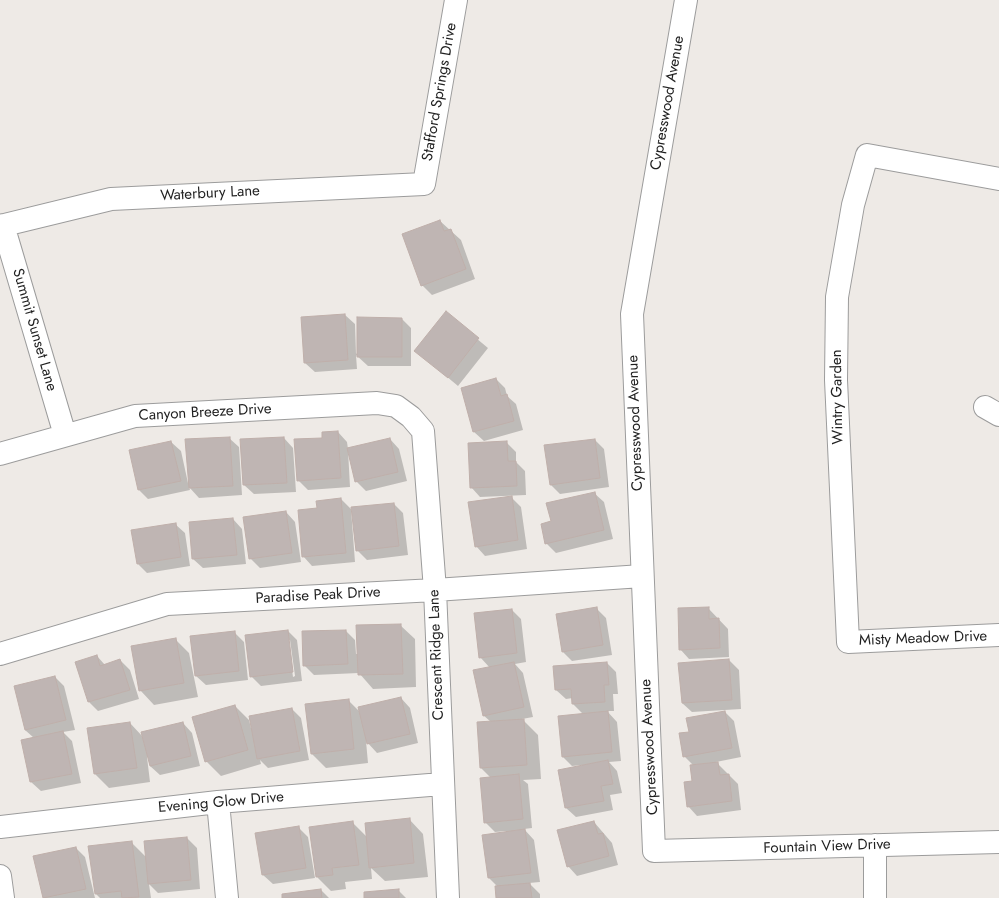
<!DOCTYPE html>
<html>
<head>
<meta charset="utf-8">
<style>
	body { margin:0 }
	canvas { display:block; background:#eeeae6 }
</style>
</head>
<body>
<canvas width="999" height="898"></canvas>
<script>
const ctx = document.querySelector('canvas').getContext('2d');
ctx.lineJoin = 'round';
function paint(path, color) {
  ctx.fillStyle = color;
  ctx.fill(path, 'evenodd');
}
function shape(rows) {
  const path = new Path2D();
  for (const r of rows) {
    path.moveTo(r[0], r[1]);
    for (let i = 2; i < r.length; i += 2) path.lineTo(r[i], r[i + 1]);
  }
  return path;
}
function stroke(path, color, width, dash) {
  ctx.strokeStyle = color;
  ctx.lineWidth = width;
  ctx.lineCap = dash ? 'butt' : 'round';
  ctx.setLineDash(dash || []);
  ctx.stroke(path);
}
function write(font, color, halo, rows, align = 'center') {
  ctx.font = font + ' Jost,sans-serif';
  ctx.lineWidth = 3;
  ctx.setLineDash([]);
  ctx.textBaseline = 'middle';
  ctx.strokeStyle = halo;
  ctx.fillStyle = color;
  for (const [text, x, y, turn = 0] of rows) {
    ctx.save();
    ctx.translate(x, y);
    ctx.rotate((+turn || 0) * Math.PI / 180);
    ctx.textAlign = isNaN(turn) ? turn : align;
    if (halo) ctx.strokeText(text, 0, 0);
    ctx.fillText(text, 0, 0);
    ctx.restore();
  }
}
paint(shape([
	[440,221,461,240,475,279,432,295,422,285],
	[446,313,488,348,458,386,416,351],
	[345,315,355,324,356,354,402,319,411,328,411,366,368,366,356,355,357,369,315,372,305,363],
	[496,379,505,388,507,396,516,404,523,430,484,441,474,432,462,388],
	[338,432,347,442,348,449,390,439,399,449,407,481,366,491,356,481,348,450,350,487,308,490,298,480,323,439],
	[229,438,239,447,242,495,199,498,189,487,190,490,148,499,139,490,171,442,181,451,188,483],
	[284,438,293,448,296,492,254,494,244,485],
	[595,440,604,449,609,487,560,494,550,484],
	[506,442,516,452,516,462,525,471,526,495,480,497,471,487],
	[594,493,604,502,613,539,556,553,546,543,552,522],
	[511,497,521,507,527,549,485,556,476,546],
	[341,499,351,509,355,562,312,566,303,556,318,509],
	[394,504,403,513,408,555,367,560,357,550],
	[286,512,295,522,301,562,260,568,250,558],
	[233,519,242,529,246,564,203,568,193,559,190,523],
	[175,524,185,533,190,566,147,573,138,564],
	[596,608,606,618,612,655,572,661,563,652],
	[708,608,728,629,729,657,689,659,680,649],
	[512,610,521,619,526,662,515,664,523,673,533,717,522,719,538,735,541,779,523,780,528,784,532,828,524,829,534,840,540,882,529,883,540,894,540,898,497,898,498,887,489,878,506,832,506,831,495,832,485,822,491,778,481,768,491,722,483,715,490,668,480,657],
	[400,625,415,639,416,687,373,689,359,673,314,675,304,665,346,631,355,640,356,654,358,654],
	[288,631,297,640,302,681,261,686,251,676],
	[288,640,290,640,295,676,293,677],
	[234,632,244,642,248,680,206,685,196,676,191,637],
	[175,639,189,653,198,697,154,705,140,690],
	[97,656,105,665,120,660,130,670,139,699,98,711,89,702,76,663],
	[729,660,739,670,741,709,692,712,682,703],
	[607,663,616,672,618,694,613,694,614,711,607,711,617,722,621,761,609,762,617,771,622,793,610,795,613,810,576,817,566,808,559,771,582,767,582,765,572,766,563,757,584,715,573,704,573,698,566,699,556,690],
	[55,677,64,686,75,730,63,732,72,741,81,783,41,791,31,782,22,740,34,738,25,730],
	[401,698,410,708,418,743,377,753,366,741,368,763,326,768,311,753,348,700,361,713],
	[235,706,249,720,251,728,292,709,301,718,309,760,268,768,260,760,261,764,221,776,206,761],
	[725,712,734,721,741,757,716,762,738,784,741,810,697,816,688,806,693,781,694,766,684,756,690,732],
	[130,723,143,737,183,723,192,733,200,766,160,775,150,766,148,757,147,757,150,782,109,788,95,774,88,729],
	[409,819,423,834,428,877,385,881,371,868,372,879,345,882,346,889,331,891,317,877,352,822,367,837],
	[594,822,612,843,618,865,577,876,568,866],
	[298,827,308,837,315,878,273,884,263,875,256,834],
	[187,838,197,848,200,889,158,893,149,884,151,898,100,898,96,894,131,842,146,857],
	[76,848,85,857,95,898,44,898,35,857],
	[321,890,329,898,283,898],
	[398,890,406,898,365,898]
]), '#0003');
const building = shape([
	[440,220,444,231,451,229,466,269,421,286,402,234,440,220],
	[446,311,479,338,448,378,414,351,446,311],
	[345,314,348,360,304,363,301,317,345,314],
	[357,317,402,318,402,357,357,357,357,317],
	[496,378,501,396,507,394,514,421,473,432,461,388,496,378],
	[338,431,341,478,297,481,294,439,322,438,322,432,338,431],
	[230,437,233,486,189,488,185,439,230,437],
	[284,437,287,483,243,485,240,439,284,437],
	[390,438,398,472,355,482,347,448,390,438],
	[595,439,600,478,550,485,544,445,595,439],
	[171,441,181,481,138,490,129,450,171,441],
	[507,441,508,461,516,461,517,486,470,488,468,443,507,441],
	[595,492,604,530,545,544,541,524,551,521,546,503,595,492],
	[512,496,518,540,475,547,468,502,512,496],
	[341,498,346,553,302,557,298,510,317,508,316,501,341,498],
	[394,503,399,546,356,551,351,507,394,503],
	[286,511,292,553,249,559,243,517,286,511],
	[233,518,237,555,192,559,189,522,233,518],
	[176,523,181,557,137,564,131,530,176,523],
	[597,607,603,645,562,652,556,614,597,607],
	[709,607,709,619,719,618,720,648,679,650,678,608,709,607],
	[512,609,517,653,479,658,474,613,512,609],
	[401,624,403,674,358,675,356,625,401,624],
	[288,630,293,672,250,677,245,635,288,630],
	[346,630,348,664,303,666,302,631,346,630],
	[235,631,239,671,195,676,190,636,235,631],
	[176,638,184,683,139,691,131,646,176,638],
	[97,655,100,666,120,659,130,690,88,702,75,662,97,655],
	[729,659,732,700,682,703,678,663,729,659],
	[514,662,524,707,483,716,473,670,514,662],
	[607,662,609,685,604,685,605,702,572,704,571,689,555,690,553,666,607,662],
	[55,676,66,720,25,730,14,686,55,676],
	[401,697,410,734,367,744,358,707,401,697],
	[349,699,354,749,311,754,305,704,349,699],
	[235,705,248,750,205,762,192,717,235,705],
	[292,708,300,751,257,759,249,716,292,708],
	[608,711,612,752,562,757,558,716,608,711],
	[725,711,732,748,683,757,679,733,689,732,686,718,725,711],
	[524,719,527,765,480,768,477,722,524,719],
	[130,722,137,768,94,774,87,728,130,722],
	[183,722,191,756,150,766,141,732,183,722],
	[63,731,72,774,30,782,21,740,63,731],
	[608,760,613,784,601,786,604,801,565,808,558,770,608,760],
	[718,762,720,775,729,774,732,801,687,807,684,782,692,781,690,765,718,762],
	[519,774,523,819,484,823,480,778,519,774],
	[410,818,414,863,369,868,365,823,410,818],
	[353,821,359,865,332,868,333,875,316,877,309,827,353,821],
	[594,821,598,834,603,833,609,856,567,867,557,830,594,821],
	[299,826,306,868,262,875,255,833,299,826],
	[525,829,531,873,488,878,482,835,525,829],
	[187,837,191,880,148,884,144,841,187,837],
	[132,841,139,897,122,898,121,891,95,894,88,846,132,841],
	[76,847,86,889,43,898,33,856,76,847],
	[530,883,532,898,496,898,495,886,530,883],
	[321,889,322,898,282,898,282,894,321,889],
	[399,889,399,898,364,898,364,892,399,889]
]);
paint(building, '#bfb5b3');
stroke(building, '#bfafaa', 1);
const street = shape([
	[686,0,632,314,654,851,999,842],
	[999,179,867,155,853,205,837,297,836,380,848,642,999,635],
	[3,225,65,435],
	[0,226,111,199,424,184,456,0],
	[985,407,999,415],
	[0,454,135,416,377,403,396,406,411,417,423,431,435,590,448,898],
	[0,654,167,604,435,590,642,576],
	[218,802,227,898],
	[0,827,218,802,442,784],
	[0,876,3,898],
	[875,898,875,845]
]);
stroke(street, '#9c9c9c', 24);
stroke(street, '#fff', 22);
write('15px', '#1f1f1f', '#fff', [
	["Stafford Springs Drive",440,92,-80],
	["Cypresswood Avenue",668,103,-80],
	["Waterbury Lane",210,194,-3],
	["Summit Sunset Lane",34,330,74],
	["Wintry Garden",838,397,-91],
	["Canyon Breeze Drive",205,413,-3],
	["Cypresswood Avenue",636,423,-92],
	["Paradise Peak Drive",318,596,-3],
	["Misty Meadow Drive",923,639,-2],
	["Crescent Ridge Lane",437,655,-92],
	["Cypresswood Avenue",650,747,-93],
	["Evening Glow Drive",221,803,-5],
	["Fountain View Drive",827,847,-2]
]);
</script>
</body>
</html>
